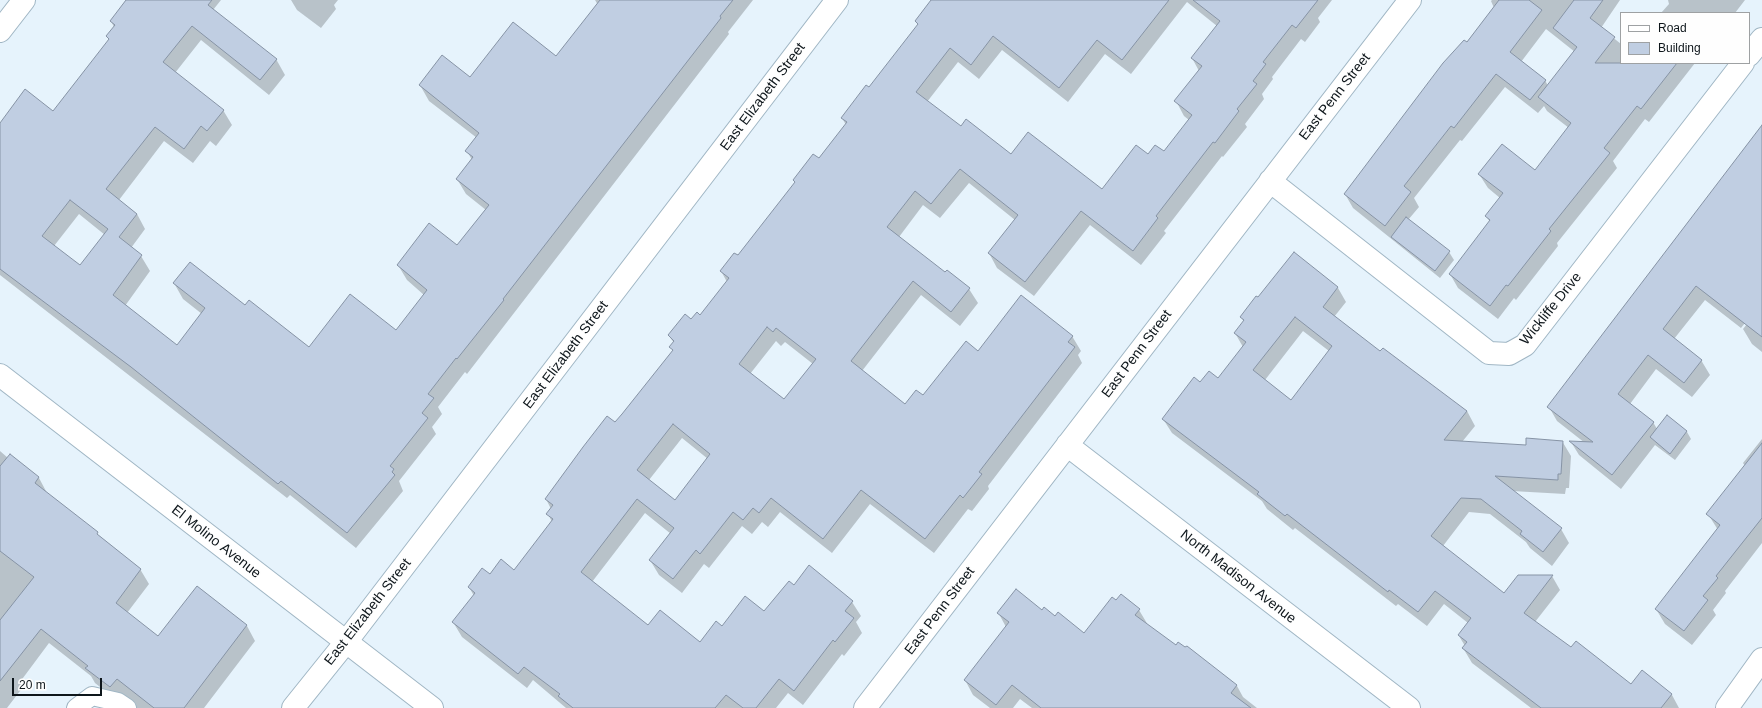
<!DOCTYPE html>
<html>
<head>
<meta charset="utf-8">
<style>
	body { margin:0 }
	#map { position:relative; width:1762px; height:708px; overflow:hidden; background:#e6f3fc; font-family:Arial,sans-serif }
	canvas { display:block }
	.legend { position:absolute; left:1620px; top:12px; width:130px; height:52px; box-sizing:border-box; background:#fefefe; border:1px solid #9ea1a3; margin:0; padding:5px 7px; list-style:none; font-size:12px; color:#0e161b }
	.legend li { display:flex; align-items:center; gap:8px; height:20px }
	.legend b { width:20px; border:1px solid #9ea1a3 }
	.scale { position:absolute; left:12px; top:678px; width:90px; height:18px; box-sizing:border-box; border:2px solid #0e161b; border-top:0; padding-left:5px; font-size:12px; line-height:14px; white-space:nowrap; color:#0e161b; -webkit-text-stroke:3px #fefefe; paint-order:stroke }
</style>
</head>
<body>
<div id="map">
<canvas width="1762" height="708"></canvas>
<ul class="legend">
<li><b style="height:5px;background:#fff"></b>Road</li>
<li><b style="height:11px;background:#c0cee2"></b>Building</li>
</ul>
<div class="scale">20 m</div>
</div>
<script>
const ctx = document.querySelector('canvas').getContext('2d');
ctx.lineJoin = 'round';
function paint(path, color) {
  ctx.fillStyle = color;
  ctx.fill(path, 'evenodd');
}
function shape(rows) {
  const path = new Path2D();
  for (const r of rows) {
    path.moveTo(r[0], r[1]);
    for (let i = 2; i < r.length; i += 2) path.lineTo(r[i], r[i + 1]);
  }
  return path;
}
function stroke(path, color, width, dash) {
  ctx.strokeStyle = color;
  ctx.lineWidth = width;
  ctx.lineCap = dash ? 'butt' : 'round';
  ctx.setLineDash(dash || []);
  ctx.stroke(path);
}
function write(font, color, halo, rows, align = 'center') {
  ctx.font = font + ' Arial,sans-serif';
  ctx.lineWidth = 3;
  ctx.setLineDash([]);
  ctx.textBaseline = 'middle';
  ctx.strokeStyle = halo;
  ctx.fillStyle = color;
  for (const [text, x, y, turn = 0] of rows) {
    ctx.save();
    ctx.translate(x, y);
    ctx.rotate((+turn || 0) * Math.PI / 180);
    ctx.textAlign = isNaN(turn) ? turn : align;
    if (halo) ctx.strokeText(text, 0, 0);
    ctx.fillText(text, 0, 0);
    ctx.restore();
  }
}
paint(shape([
	[136,0,221,0,213,10,276,59,285,75,269,95,201,40,175,73,223,110,232,125,216,146,210,141,193,163,164,141,119,200,137,214,145,229,131,248,141,256,150,271,125,306,177,346,202,314,183,299,174,283,246,307,309,349,396,331,424,295,407,280,398,265,457,247,486,210,466,194,457,179,472,160,467,151,477,138,429,101,420,85,470,79,557,57,598,5,595,0,753,0,728,32,729,34,467,374,465,372,438,407,442,414,432,427,436,434,399,481,403,491,356,548,290,495,287,498,0,275,0,125,53,112,109,40,114,27,111,21],
	[79,214,105,235,80,267,54,246],
	[291,0,338,0,334,5,336,9,321,28,297,10],
	[932,0,1332,0,1318,18,1320,22,1305,42,1301,39,1272,77,1273,79,1262,94,1264,99,1245,124,1247,127,1223,157,1222,156,1164,231,1166,233,1141,265,1090,225,1034,296,997,268,989,253,1015,220,969,183,940,218,923,205,899,237,945,273,969,289,978,303,960,326,921,295,862,371,906,405,923,397,979,352,1072,336,1081,351,1078,355,1082,363,988,486,989,489,972,511,968,509,934,553,870,504,832,553,780,512,768,527,762,522,752,534,742,526,709,568,704,564,682,593,659,575,650,560,671,534,645,513,592,582,648,626,700,643,722,627,764,612,794,586,809,567,852,602,861,616,856,622,862,633,844,656,842,654,803,705,788,693,776,708,566,708,533,680,527,688,462,637,453,622,474,596,469,587,490,576,514,571,552,522,548,514,551,509,546,499,615,424,673,352,671,347,674,343,669,336,700,316,727,282,721,271,738,257,846,125,842,118,869,89,918,26,916,21],
	[1187,2,1217,26,1192,58,1199,71,1176,101,1184,116,1189,120,1164,153,1148,155,1102,191,1011,155,961,127,927,102,958,62,979,79,1002,50,1068,102,1105,54,1131,74],
	[776,341,781,346,785,342,813,364,785,400,750,374],
	[682,438,708,459,675,501,649,480],
	[1492,0,1620,0,1601,28,1621,44,1621,63,1695,63,1649,122,1645,119,1613,161,1617,168,1557,243,1558,246,1516,300,1514,298,1498,319,1458,288,1450,274,1490,222,1486,216,1500,198,1488,188,1479,174,1535,171,1569,128,1547,111,1544,106,1538,113,1505,87,1462,141,1460,140,1414,198,1419,207,1408,220,1449,252,1454,260,1440,278,1353,208,1345,194,1494,8,1491,1],
	[1546,29,1575,52,1548,86,1545,80,1521,62],
	[1668,0,1745,0,1735,13,1661,13,1669,4],
	[1762,126,1762,301,1741,328,1705,300,1674,339,1701,360,1710,375,1692,397,1656,369,1630,404,1653,422,1657,429,1667,416,1687,432,1691,439,1675,460,1655,445,1621,489,1579,455,1571,442,1585,443,1557,421,1549,407],
	[1338,288,1346,302,1334,317,1380,353,1467,411,1475,426,1462,442,1527,446,1562,441,1571,456,1569,488,1566,488,1565,494,1512,491,1561,529,1569,543,1552,566,1530,548,1526,542,1490,514,1469,512,1443,546,1504,594,1552,576,1560,590,1535,622,1571,649,1631,686,1642,672,1672,695,1679,708,1531,708,1472,663,1463,648,1465,646,1459,636,1468,623,1444,604,1427,626,1398,604,1396,606,1295,528,1293,530,1267,509,1262,501,1172,433,1163,419,1201,383,1218,379,1243,347,1235,333,1244,322,1241,317,1259,299],
	[1303,331,1329,351,1292,401,1265,380],
	[1759,309,1762,311,1762,352,1752,344,1743,329],
	[1762,439,1762,543,1725,591,1726,593,1713,610,1716,615,1692,645,1665,624,1656,609,1718,530,1708,514,1745,466,1743,463],
	[0,451,8,458,10,455,39,478,47,493,140,569,149,584,127,613,158,637,197,587,247,626,255,641,204,708,133,708,123,705,95,683,91,676,49,643,20,682,23,687,7,708,0,708],
	[1117,601,1139,610,1148,625,1176,646,1185,649,1187,647,1237,686,1243,697,1257,708,1032,708,1020,699,1013,708,990,708,973,695,965,680,1006,627,999,614,1042,611,1084,634]
]), '#0003');
const building = shape([
	[126,0,212,0,208,5,277,59,260,80,192,26,163,62,224,110,207,131,201,126,184,149,155,127,106,189,137,214,119,237,142,255,113,295,177,345,205,308,173,283,190,262,245,305,249,300,309,347,350,294,396,330,427,290,397,265,429,223,457,245,489,205,456,179,473,157,465,151,479,133,419,85,442,55,470,77,513,22,556,56,600,0,733,0,720,16,721,18,503,299,504,300,457,359,456,358,428,394,434,398,422,413,428,418,390,466,394,469,392,472,395,475,347,533,281,481,278,484,131,367,0,269,0,123,25,89,53,111,109,39,106,36,115,25,110,21,126,0],
	[70,200,108,229,80,265,42,236,70,200],
	[931,0,1169,0,1122,60,1097,40,1059,88,993,36,971,65,950,48,916,92,961,126,966,119,1011,154,1028,132,1102,189,1136,145,1148,154,1155,145,1164,151,1192,115,1174,101,1202,66,1191,58,1220,21,1193,0,1318,0,1296,28,1292,25,1263,62,1266,64,1253,81,1257,84,1237,109,1239,111,1215,143,1213,142,1156,216,1158,218,1133,251,1081,211,1025,282,988,253,1018,215,960,169,931,204,915,191,887,227,945,272,947,270,970,288,951,312,913,281,851,361,905,404,916,390,923,395,966,341,978,351,1021,295,1073,336,1068,342,1075,347,979,472,982,474,963,498,960,495,925,539,861,490,823,539,771,498,759,513,753,508,743,520,733,512,700,554,696,550,673,579,649,560,674,528,637,499,581,572,648,625,660,610,700,642,716,621,722,626,745,596,764,611,789,581,794,585,809,565,853,601,845,611,854,618,835,642,833,640,794,691,779,679,756,708,743,708,726,695,715,708,573,708,558,696,560,694,524,667,518,674,452,622,475,593,468,587,482,568,490,574,501,559,514,570,553,519,546,514,553,505,545,499,583,447,607,416,615,422,622,414,673,350,669,347,674,341,668,335,685,314,691,319,697,312,700,315,729,278,720,271,734,253,738,255,795,182,793,180,813,154,819,158,847,122,841,118,866,85,869,87,918,24,915,21,931,0],
	[767,327,773,332,776,328,816,359,784,399,739,364,767,327],
	[673,424,710,454,675,500,637,470,673,424],
	[1499,0,1529,0,1542,10,1510,52,1546,80,1530,100,1496,74,1454,128,1451,126,1404,186,1411,192,1385,226,1344,194,1443,63,1464,40,1467,42,1499,0],
	[1574,0,1603,0,1590,18,1615,37,1595,63,1677,63,1641,109,1637,106,1604,148,1610,153,1549,229,1551,231,1508,286,1506,285,1490,306,1449,274,1490,220,1485,216,1503,193,1478,174,1502,144,1535,170,1571,123,1538,97,1577,47,1553,28,1574,0],
	[1762,125,1762,337,1696,286,1663,329,1702,360,1684,383,1648,355,1618,394,1654,422,1612,475,1569,441,1593,442,1547,407,1762,125],
	[1406,217,1450,251,1435,271,1391,237,1406,217],
	[1294,252,1338,287,1323,307,1380,351,1383,348,1467,411,1444,440,1526,445,1526,438,1563,441,1561,474,1558,474,1558,480,1495,476,1562,528,1543,552,1520,534,1522,531,1481,499,1461,498,1431,536,1504,593,1518,575,1553,575,1524,613,1571,647,1576,641,1631,684,1642,670,1672,694,1661,708,1541,708,1462,648,1467,642,1458,635,1471,618,1435,591,1418,612,1389,590,1388,592,1287,514,1285,516,1257,494,1259,492,1162,419,1194,377,1200,382,1209,371,1218,378,1246,342,1234,333,1244,320,1240,317,1256,296,1258,297,1294,252],
	[1295,317,1332,346,1291,400,1253,370,1295,317],
	[1667,415,1687,431,1670,454,1650,437,1667,415],
	[1762,443,1762,518,1716,576,1718,578,1703,596,1708,600,1684,631,1655,609,1720,525,1706,514,1762,443],
	[10,454,39,477,35,483,98,532,97,534,141,569,116,603,158,636,197,586,247,625,184,708,154,708,117,679,110,687,85,668,88,666,41,629,0,681,0,620,34,577,0,551,0,466,10,454],
	[1016,589,1042,610,1044,607,1055,616,1058,612,1084,633,1112,597,1116,600,1121,594,1140,609,1135,615,1176,645,1178,642,1185,647,1187,646,1237,685,1231,693,1251,708,1041,708,1012,685,996,705,964,680,1009,622,997,613,1016,589]
]);
paint(building, '#c0cee2');
stroke(building, '#8693a5', 1);
const service = shape([
	[76,708,92,696,118,702,127,708]
]);
const minor = shape([
	[0,31,24,0],
	[1749,55,1762,39],
	[1270,181,1489,353,1509,354,1525,345,1743,63],
	[1067,445,1409,708],
	[293,708,346,642,837,0],
	[865,708,1410,0],
	[1727,708,1762,659]
]);
const tertiary = shape([
	[0,375,432,708]
]);
stroke(service, '#a0b6c4', 20);
stroke(minor, '#a0b6c4', 24);
stroke(tertiary, '#a0b6c4', 24);
stroke(service, '#fff', 18);
stroke(minor, '#fff', 22);
stroke(tertiary, '#fff', 22);
write('14px', '#0e161b', '#fefefe', [
	["East Elizabeth Street",763,97,-53],
	["East Penn Street",1335,97,-52],
	["Wickliffe Drive",1551,309,-51],
	["East Penn Street",1137,354,-53],
	["East Elizabeth Street",566,355,-53],
	["El Molino Avenue",216,542,38],
	["North Madison Avenue",1238,577,38],
	["East Penn Street",940,611,-53],
	["East Elizabeth Street",368,612,-52]
]);
</script>
</body>
</html>
